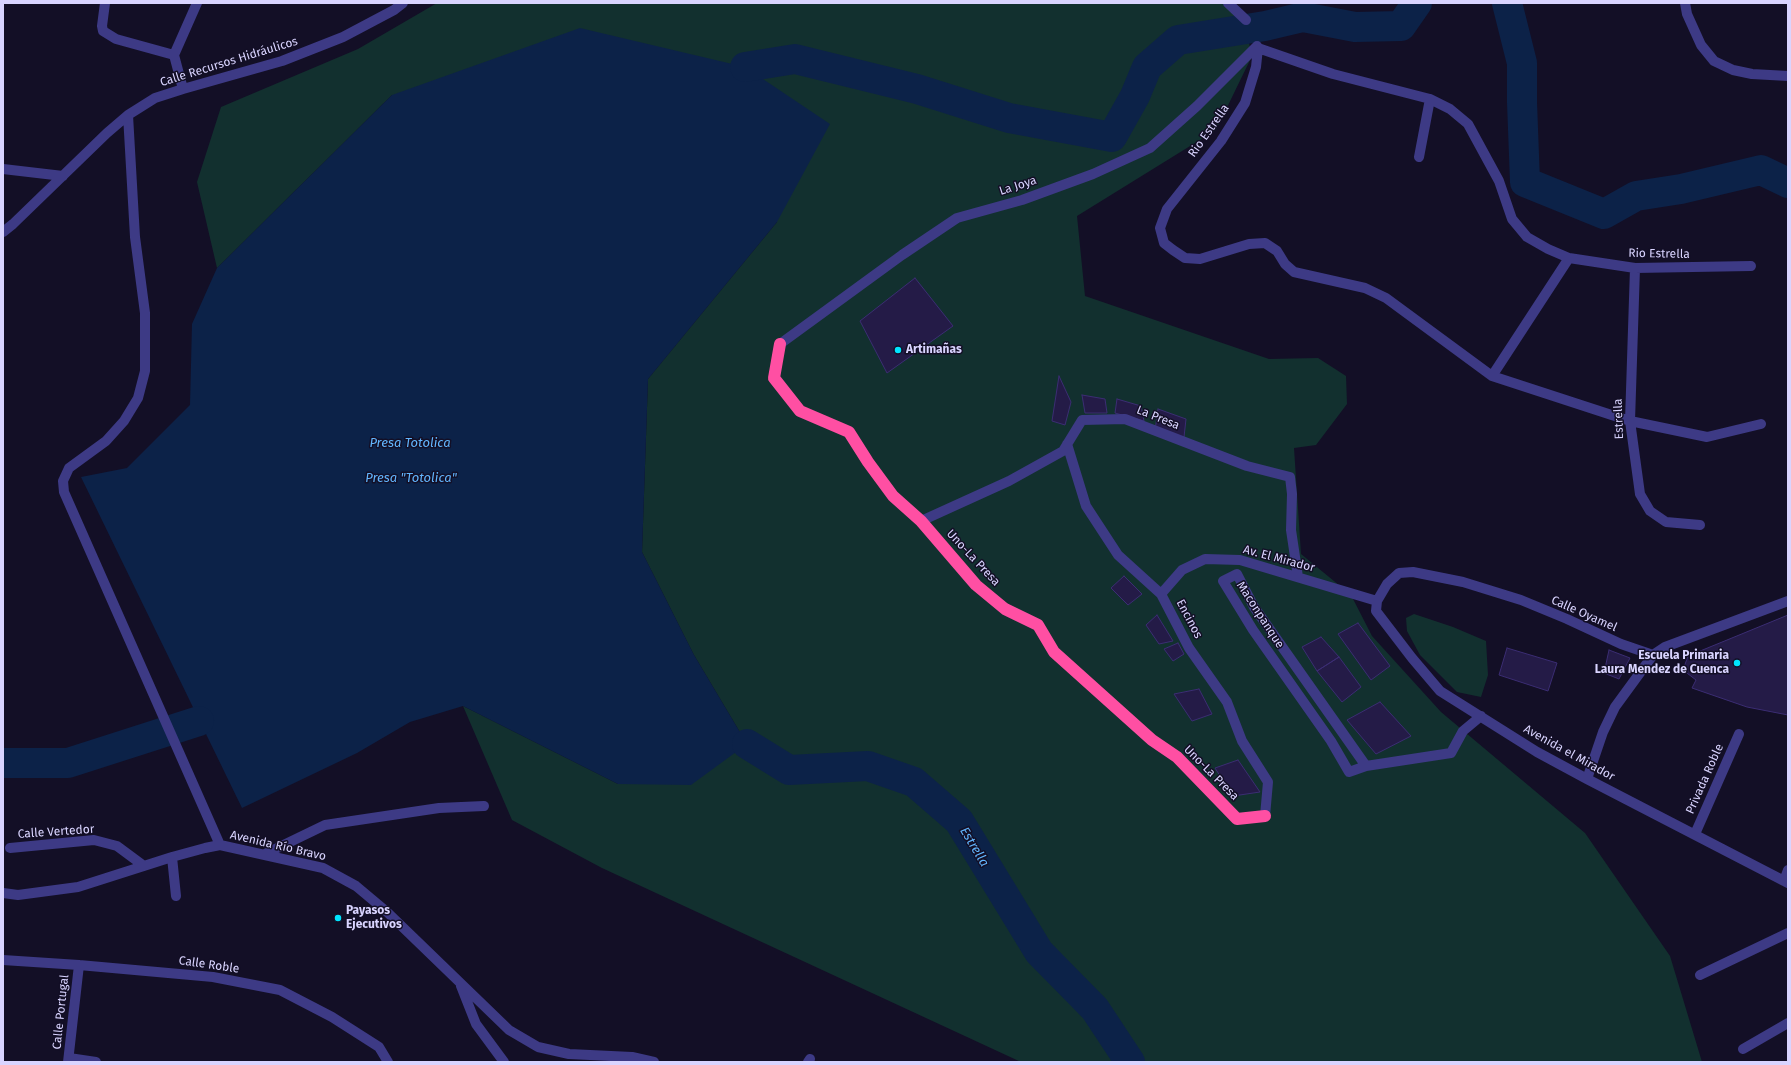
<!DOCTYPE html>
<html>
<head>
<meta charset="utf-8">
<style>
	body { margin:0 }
	#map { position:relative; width:1791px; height:1065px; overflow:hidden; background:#130f26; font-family:"Fira Sans",sans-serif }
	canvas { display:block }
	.frame { position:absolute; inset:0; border:4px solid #d9d4ff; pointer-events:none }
</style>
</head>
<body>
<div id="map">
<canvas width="1791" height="1065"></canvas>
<div class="frame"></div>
</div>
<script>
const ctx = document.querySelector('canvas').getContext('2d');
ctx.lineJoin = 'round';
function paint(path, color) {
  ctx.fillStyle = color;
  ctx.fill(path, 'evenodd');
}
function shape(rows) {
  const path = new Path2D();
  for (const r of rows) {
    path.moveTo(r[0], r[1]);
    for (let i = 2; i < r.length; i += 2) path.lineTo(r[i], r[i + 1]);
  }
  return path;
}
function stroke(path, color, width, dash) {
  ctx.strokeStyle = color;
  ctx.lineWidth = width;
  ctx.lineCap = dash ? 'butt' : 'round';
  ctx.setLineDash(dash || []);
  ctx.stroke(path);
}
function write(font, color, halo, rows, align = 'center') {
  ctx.font = font + ' "Fira Sans",sans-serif';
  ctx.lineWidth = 3;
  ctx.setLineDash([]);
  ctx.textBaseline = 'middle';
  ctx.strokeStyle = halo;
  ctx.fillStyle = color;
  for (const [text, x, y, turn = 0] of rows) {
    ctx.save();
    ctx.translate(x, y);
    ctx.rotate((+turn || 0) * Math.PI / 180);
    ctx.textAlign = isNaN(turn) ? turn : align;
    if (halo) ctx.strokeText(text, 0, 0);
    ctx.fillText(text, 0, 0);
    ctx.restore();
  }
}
paint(shape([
	[437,3,1228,3,1241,8,1252,56,1216,130,1077,216,1085,296,1269,359,1318,358,1346,376,1347,404,1316,445,1294,448,1301,554,1351,595,1372,636,1441,712,1585,833,1670,956,1702,1062,1021,1062,602,868,512,820,463,706,618,784,747,744,694,655,642,552,648,379,777,222,392,95,217,268,197,182,221,107,358,49],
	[1414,614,1453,627,1486,641,1488,675,1481,697,1457,692,1420,655,1407,631,1406,618]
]), '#12302f');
paint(shape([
	[580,28,745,67,830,124,777,222,648,379,642,552,694,655,747,744,691,785,618,784,463,706,410,722,357,753,242,808,81,477,127,468,190,405,192,324,217,268,392,95]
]), '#0c2248');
stroke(shape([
	[1507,3,1522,63,1522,102,1525,182,1604,214,1636,196,1681,189,1761,170,1788,183],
	[745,67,795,59,917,89,1009,118,1112,137,1135,96,1147,67,1178,40,1265,26,1303,17,1355,27,1401,26,1417,3],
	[747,744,789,770,868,766,914,782,959,821,1039,952,1095,1009,1130,1062],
	[3,763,68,763,199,721]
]), '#0c2248', 30);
const building = shape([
	[915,278,953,326,887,373,860,321,915,278],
	[1059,376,1071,402,1065,425,1052,421,1059,376],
	[1082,395,1105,399,1107,413,1085,413,1082,395],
	[1117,399,1141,406,1144,421,1115,413,1117,399],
	[1158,409,1186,419,1184,437,1155,431,1158,409],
	[1124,576,1142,594,1128,605,1111,588,1124,576],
	[1157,615,1173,641,1159,644,1146,625,1157,615],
	[1788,615,1788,715,1747,707,1692,688,1696,680,1683,670,1688,656,1788,615],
	[1358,623,1390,666,1371,680,1338,634,1358,623],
	[1321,637,1339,657,1317,671,1302,647,1321,637],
	[1178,643,1184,654,1173,661,1164,649,1178,643],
	[1507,648,1557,663,1548,691,1499,675,1507,648],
	[1609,650,1630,658,1619,679,1604,673,1609,650],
	[1339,657,1361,687,1342,702,1317,671,1339,657],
	[1199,689,1212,714,1192,721,1174,694,1199,689],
	[1380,702,1411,736,1376,754,1347,720,1380,702],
	[1238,760,1260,792,1233,796,1215,768,1238,760]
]);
paint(building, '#241b47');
stroke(building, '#3b2d73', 1);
stroke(shape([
	[105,3,102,26,103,31,116,39,174,55,183,89],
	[1228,3,1246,20],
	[1685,3,1687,14,1701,45,1714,61,1733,70,1752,74,1788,76],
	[1258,48,1256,67,1245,103,1221,141,1167,209,1160,228,1164,243,1173,250,1185,258,1200,259,1249,244,1265,243,1277,251,1285,264,1294,272,1365,288,1386,298,1492,376,1630,421,1707,437,1761,424],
	[1258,48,1333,74,1430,99,1450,109,1468,124,1499,181,1512,219,1527,237,1548,249,1569,258,1635,268,1751,266],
	[174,55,197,3],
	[128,115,135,237,145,313,145,371,138,398,124,421,106,441,69,468,63,481,64,492,220,845],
	[1419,157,1430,99],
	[3,169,63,176],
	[3,232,13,224,107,133,128,115,155,98,183,89,282,61,343,37,394,10,403,3],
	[1635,268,1630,421,1640,494,1650,511,1666,522,1700,525],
	[780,344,902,255,957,218,1022,200,1093,174,1150,148,1197,106,1257,46,1258,48],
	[1492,376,1569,258],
	[1067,444,1086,506,1118,555,1161,594,1189,648,1227,702,1242,741,1268,782,1265,816],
	[921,521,1009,481,1063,451,1082,420,1125,419,1247,466,1290,477,1292,494,1291,530,1298,577],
	[1161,594,1182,570,1205,559,1240,560,1377,601],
	[1788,601,1665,647,1653,655,1621,644,1567,619,1521,600,1463,582,1413,572,1399,573,1387,584,1377,601,1376,611,1412,658,1440,691,1537,752,1587,779,1788,883],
	[1366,766,1254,607,1237,574,1223,581,1253,630,1331,741,1349,772,1366,766,1451,753,1463,731,1481,716],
	[1587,779,1603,732,1615,707,1653,655],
	[1695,834,1739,734],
	[10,848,94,840,117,846,144,866],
	[265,854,325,825,439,808,484,806],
	[172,857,176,896],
	[1784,881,1788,870],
	[3,893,18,895,78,887,172,857,205,848,220,845,323,868,356,886,387,912,509,1030,538,1047,569,1054,632,1057,654,1062],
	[3,960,79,965,213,977,280,990,332,1017,379,1047,388,1062],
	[1700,975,1788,933],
	[461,986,476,1024,504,1062],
	[1743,1049,1788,1023],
	[69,1058,96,1062],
	[68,1062,79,965],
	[808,1062,810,1059]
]), '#3d3a85', 10);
stroke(shape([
	[780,344,774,378,800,411,849,432,868,462,893,496,921,521,976,585,1005,609,1038,625,1054,652,1152,740,1177,757,1237,819,1265,816]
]), '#ff4fa3', 12);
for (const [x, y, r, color] of [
	[898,350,4,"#00e5ff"],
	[1737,663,4,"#00e5ff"],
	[338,918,4,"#00e5ff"]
]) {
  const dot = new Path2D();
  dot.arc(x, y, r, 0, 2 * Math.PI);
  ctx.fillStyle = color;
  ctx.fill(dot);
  stroke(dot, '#130f26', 1.5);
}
write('12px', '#d9d4ff', '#130f26', [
	["Calle Recursos Hidráulicos",229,62,-17],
	["Rio Estrella",1209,131,-55],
	["La Joya",1018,186,-18],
	["Rio Estrella",1659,254,1],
	["La Presa",1158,418,22],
	["Estrella",1619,419,-92],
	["Uno-La Presa",973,558,47],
	["Av. El Mirador",1279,559,15],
	["Calle Oyamel",1584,614,24],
	["Maconpanque",1260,615,57],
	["Encinos",1189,619,62],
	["Avenida el Mirador",1569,753,29],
	["Uno-La Presa",1211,773,45],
	["Privada Roble",1705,779,-66],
	["Calle Vertedor",56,832,-4],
	["Avenida Río Bravo",278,846,13],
	["Calle Roble",209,965,8],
	["Calle Portugal",61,1012,-84]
]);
write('bold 12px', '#d9d4ff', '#130f26', [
	["Artimañas",906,350],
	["Escuela Primaria",1729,656,"right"],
	["Laura Mendez de Cuenca",1729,670,"right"],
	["Payasos",346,911],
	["Ejecutivos",346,925]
], 'left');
write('italic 13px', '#62b6ff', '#130f26', [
	["Presa Totolica",410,443],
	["Presa \"Totolica\"",411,478],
	["Estrella",974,847,59]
]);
</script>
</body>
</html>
